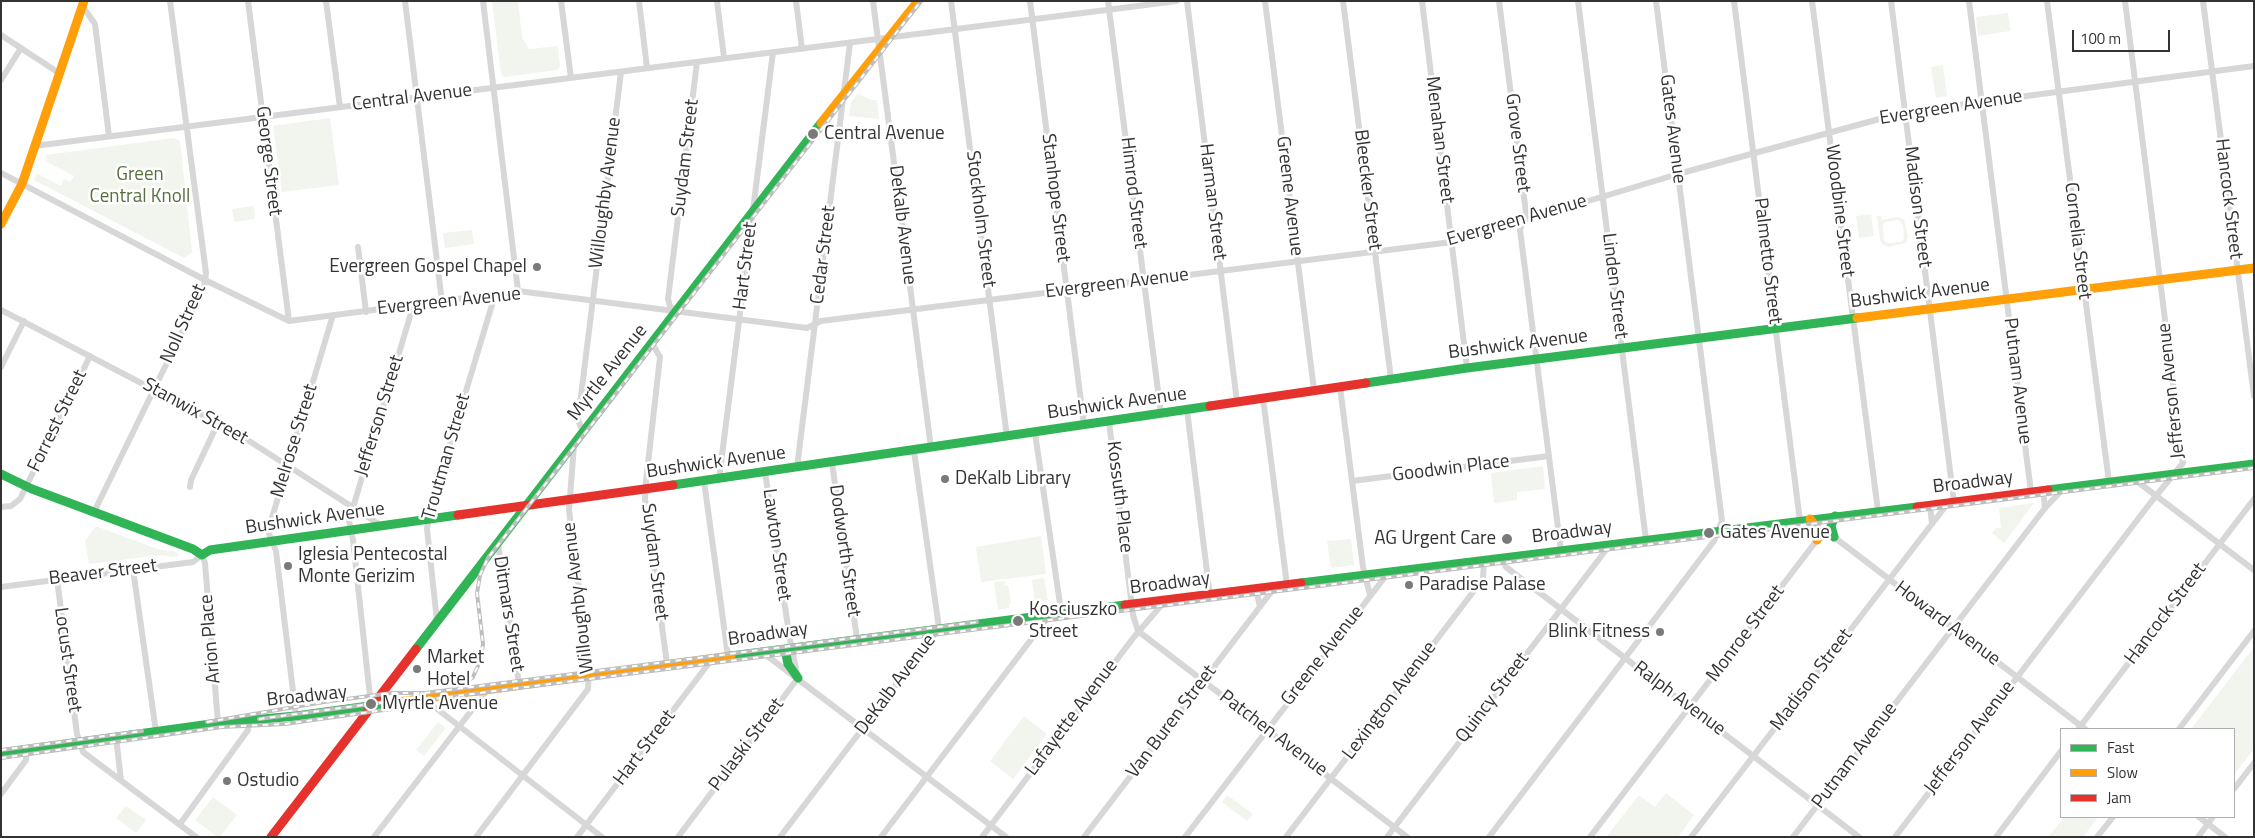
<!DOCTYPE html>
<html>
<head>
<meta charset="utf-8">
<style>
	body { margin:0 }
	#map { position:relative; width:2255px; height:838px; overflow:hidden; background:#fff; font-family:"Titillium Web",sans-serif }
	canvas { display:block }
	.frame { position:absolute; inset:0; border:2px solid #333; pointer-events:none }
	.legend { position:absolute; left:2060px; top:728px; width:175px; height:90px; box-sizing:border-box; background:#fff; border:1px solid #adadad; margin:0; padding:6px 9px; list-style:none; font-size:15px; color:#333 }
	.legend li { display:flex; align-items:center; gap:10px; height:25px }
	.legend b { width:25px; border:1px solid #adadad }
	.scale { position:absolute; left:2072px; top:30px; width:98px; height:22px; box-sizing:border-box; border:2px solid #333; border-top:0; padding-left:6px; font-size:15px; line-height:18px; white-space:nowrap; color:#333; -webkit-text-stroke:4px #fff; paint-order:stroke }
</style>
</head>
<body>
<div id="map">
<canvas width="2255" height="838"></canvas>
<div class="frame"></div>
<ul class="legend">
<li><b style="height:6px;background:#30b455"></b>Fast</li>
<li><b style="height:6px;background:#ff9f0a"></b>Slow</li>
<li><b style="height:6px;background:#e5322d"></b>Jam</li>
</ul>
<div class="scale">100 m</div>
</div>
<script>
const ctx = document.querySelector('canvas').getContext('2d');
ctx.lineJoin = 'round';
function paint(path, color) {
  ctx.fillStyle = color;
  ctx.fill(path, 'evenodd');
}
function shape(rows) {
  const path = new Path2D();
  for (const r of rows) {
    path.moveTo(r[0], r[1]);
    for (let i = 2; i < r.length; i += 2) path.lineTo(r[i], r[i + 1]);
  }
  return path;
}
function stroke(path, color, width, dash) {
  ctx.strokeStyle = color;
  ctx.lineWidth = width;
  ctx.lineCap = dash ? 'butt' : 'round';
  ctx.setLineDash(dash || []);
  ctx.stroke(path);
}
function write(font, color, halo, rows, align = 'center') {
  ctx.font = font + ' "Titillium Web",sans-serif';
  ctx.lineWidth = 5;
  ctx.setLineDash([]);
  ctx.textBaseline = 'middle';
  ctx.strokeStyle = halo;
  ctx.fillStyle = color;
  for (const [text, x, y, turn = 0] of rows) {
    ctx.save();
    ctx.translate(x, y);
    ctx.rotate((+turn || 0) * Math.PI / 180);
    ctx.textAlign = isNaN(turn) ? turn : align;
    if (halo) ctx.strokeText(text, 0, 0);
    ctx.fillText(text, 0, 0);
    ctx.restore();
  }
}
paint(shape([
	[492,1,518,1,522,37,529,49,558,46,560,67,558,70,504,77,501,74],
	[2008,13,2010,31,1978,36,1976,17],
	[1943,65,1947,96,1936,98,1931,67],
	[858,93,871,100,877,100,879,119,849,116,851,102],
	[330,118,339,185,282,192,273,126],
	[174,138,180,141,192,252,184,258,34,180,36,173,61,186,64,179,70,182,74,176,47,162,46,155],
	[254,206,255,219,234,222,232,209],
	[1871,214,1874,236,1859,238,1856,216],
	[1881,215,1882,220,1898,217,1904,219,1908,237,1906,243,1889,247,1883,245,1880,240,1877,216],
	[1898,220,1903,225,1904,239,1901,242,1887,243,1884,240,1883,225,1885,222],
	[472,230,474,244,445,248,443,233],
	[1543,466,1545,489,1517,492,1517,500,1494,503,1491,473],
	[2034,503,2004,543,1992,533,1996,528,2001,528,1999,508],
	[96,526,157,549,176,552,179,556,172,557,160,555,89,564,85,541],
	[1041,536,1046,574,981,582,976,547],
	[1351,539,1354,565,1331,568,1327,541],
	[1044,578,1048,600,1035,602,1032,580],
	[1005,581,1005,586,1008,585,1011,603,1009,604,1009,608,998,610,994,582],
	[2254,647,2254,749,2234,775,2234,729,2191,729],
	[1024,716,1047,734,1013,779,990,761],
	[438,722,446,728,424,756,416,750],
	[1666,793,1694,815,1678,837,1606,837,1639,795,1655,807],
	[1227,795,1253,814,1247,821,1222,802],
	[213,797,237,815,220,837,217,837,195,820],
	[126,806,146,820,136,833,116,818],
	[2064,817,2098,817,2083,837,2046,837,2049,836]
]), '#f1f5ed');
stroke(shape([
	[248,1,289,321],
	[326,1,340,107],
	[405,1,442,302],
	[483,1,518,291],
	[561,1,571,78],
	[639,1,647,68],
	[717,1,724,58],
	[796,1,802,49],
	[873,1,931,448],
	[951,1,1007,437],
	[1030,1,1084,425],
	[1108,1,1161,414],
	[1187,1,1237,402],
	[1265,1,1314,390],
	[1343,1,1391,379],
	[1422,1,1467,368],
	[1499,1,1526,213,1520,230,1561,551],
	[1578,1,1646,540],
	[1734,1,1800,521],
	[1812,1,1878,511],
	[1891,1,1954,502],
	[1969,1,2031,492],
	[2047,1,2109,482],
	[2203,1,2254,396],
	[83,7,95,24,109,136],
	[1,35,59,73],
	[1,80,21,48],
	[34,146,1177,1],
	[1,173,205,280,289,321,518,291,807,328,821,321,1452,242,1678,174,1905,112,2254,66],
	[358,247,366,312],
	[1,310,235,432,382,526],
	[675,310,670,306,668,299,697,62],
	[652,343,660,357,646,481,645,499,667,664],
	[1,367,24,321],
	[1340,387,1363,567,1370,595],
	[1263,398,1287,585],
	[1187,410,1210,596],
	[1109,422,1133,615,1138,631,1407,837],
	[583,432,578,420,621,72],
	[1035,433,1060,604,1055,614],
	[832,463,857,639],
	[797,467,850,43],
	[719,479,773,52],
	[2134,479,2254,570],
	[704,481,728,656],
	[1352,481,1549,456],
	[190,487,191,480,218,423],
	[2043,491,2045,508],
	[1930,505,1932,524],
	[1,507,11,506,20,499,90,356],
	[94,512,204,287,206,273,170,1],
	[498,544,519,684],
	[1501,558,1506,567,1859,837],
	[133,569,156,732],
	[57,579,77,734,83,752,196,837],
	[1,587,193,562,202,555,205,563,218,723],
	[1256,589,1260,607],
	[1031,618,1038,631],
	[437,621,427,529,430,510,495,295],
	[762,652,1006,837],
	[423,698,602,837],
	[371,706,353,540,349,521,411,313,410,306],
	[296,716,276,551,268,531,333,315],
	[2079,728,2254,499],
	[2179,729,2254,631],
	[116,737,121,780],
	[2234,789,2254,763],
	[1,794,26,760,27,749],
	[2199,817,2225,837],
	[180,824,248,730,248,720],
	[374,837,488,689],
	[476,837,588,689,589,666,569,510,574,445],
	[577,837,712,659],
	[678,837,798,678,790,640,765,472],
	[780,837,939,628,914,451],
	[881,837,1049,616],
	[982,837,1134,637,1165,601],
	[1084,837,1275,587],
	[1185,837,1388,573],
	[1286,837,1483,579,1484,561],
	[1387,837,1609,546],
	[1489,837,1714,541,1722,521,1656,1],
	[1590,837,1817,540,1823,537,1834,537,2085,729],
	[1691,837,1948,503],
	[1793,837,2045,508,2064,488],
	[1895,837,2151,502,2183,463,2125,1],
	[1996,837,2061,751],
	[2097,837,2113,817],
	[2198,837,2213,817]
]), '#d7d7d7', 6);
stroke(shape([
	[1366,383,1467,368,1857,318],
	[1,474,32,489,193,549,202,555,210,550,458,515],
	[673,485,1210,406],
	[2048,490,2254,464],
	[1834,537,1831,526,1835,516],
	[1301,583,1917,507],
	[416,649,821,123],
	[785,649,788,664,798,678],
	[731,656,1125,605],
	[1,753,218,723,296,716,398,702]
]), '#30b455', 9);
stroke(shape([
	[821,123,918,1],
	[1,224,22,184,84,1],
	[1857,318,2254,268],
	[1810,519,1817,528,1817,540],
	[398,702,731,656]
]), '#ff9f0a', 9);
stroke(shape([
	[1210,406,1366,383],
	[1917,507,2048,490],
	[458,515,673,485],
	[1125,605,1301,583],
	[271,837,416,649]
]), '#e5322d', 9);
const rail = shape([
	[460,688,473,677,481,659,483,644,477,593,480,575,488,558,921,1],
	[259,719,408,699],
	[207,722,324,702,392,693,425,693,977,622],
	[1,750,142,731],
	[1,758,222,727,285,724,391,709,433,699,1018,624,2254,468]
]);
stroke(rail, '#bebebe', 4);
stroke(rail, '#fff', 2, [5.5]);
for (const [x, y, r, color] of [
	[813,134,6,"#7a7a7a"],
	[537,267,5,"#7a7a7a"],
	[945,479,5,"#7a7a7a"],
	[1709,533,6,"#7a7a7a"],
	[1507,539,6,"#7a7a7a"],
	[288,566,5,"#7a7a7a"],
	[1409,585,5,"#7a7a7a"],
	[1018,621,6,"#7a7a7a"],
	[1660,632,5,"#7a7a7a"],
	[417,669,5,"#7a7a7a"],
	[371,704,6,"#7a7a7a"],
	[227,781,5,"#7a7a7a"]
]) {
  const dot = new Path2D();
  dot.arc(x, y, r, 0, 2 * Math.PI);
  ctx.fillStyle = color;
  ctx.fill(dot);
  stroke(dot, '#fff', 2);
}
write('19px', '#333', '#fff', [
	["Central Avenue",412,98,-7],
	["Evergreen Avenue",1951,108,-9],
	["Gates Avenue",1672,129,83],
	["Menahan Street",1439,140,83],
	["Grove Street",1517,143,83],
	["Suydam Street",686,158,-83],
	["George Street",268,161,83],
	["Bleecker Street",1367,190,83],
	["Willoughby Avenue",606,193,-83],
	["Himrod Street",1133,193,83],
	["Greene Avenue",1289,196,83],
	["Stanhope Street",1055,198,83],
	["Hancock Street",2228,199,83],
	["Harman Street",1212,202,83],
	["Madison Street",1917,207,83],
	["Woodbine Street",1839,211,83],
	["Stockholm Street",980,219,83],
	["Evergreen Avenue",1517,221,-16],
	["DeKalb Avenue",902,225,83],
	["Cornelia Street",2077,241,83],
	["Cedar Street",824,255,-83],
	["Palmetto Street",1767,261,83],
	["Hart Street",746,266,-83],
	["Evergreen Avenue",1117,284,-7],
	["Linden Street",1614,286,83],
	["Bushwick Avenue",1920,294,-7],
	["Evergreen Avenue",449,302,-6],
	["Noll Street",184,324,-66],
	["Bushwick Avenue",1518,345,-7],
	["Myrtle Avenue",608,373,-52],
	["Putnam Avenue",2017,381,83],
	["Jefferson Avenue",2172,391,-96],
	["Bushwick Avenue",1117,404,-8],
	["Stanwix Street",195,412,29],
	["Jefferson Street",380,416,-73],
	["Forrest Street",58,421,-64],
	["Melrose Street",295,441,-73],
	["Troutman Street",447,457,-74],
	["Bushwick Avenue",716,463,-8],
	["Goodwin Place",1451,469,-7],
	["Broadway",1973,483,-7],
	["Kossuth Place",1119,497,83],
	["Bushwick Avenue",315,519,-8],
	["Broadway",1572,533,-7],
	["Lawton Street",776,545,82],
	["Dodworth Street",844,551,82],
	["Suydam Street",654,562,83],
	["Beaver Street",103,573,-7],
	["Broadway",1170,584,-7],
	["Willoughby Avenue",579,598,-97],
	["Ditmars Street",508,614,81],
	["Hancock Street",2166,614,-53],
	["Howard Avenue",1947,624,37],
	["Monroe Street",1746,634,-53],
	["Broadway",768,635,-8],
	["Arion Place",211,639,-95],
	["Greene Avenue",1323,656,-52],
	["Locust Street",67,660,82],
	["Madison Street",1812,680,-53],
	["DeKalb Avenue",896,685,-53],
	["Broadway",307,697,-6],
	["Quincy Street",1493,698,-53],
	["Ralph Avenue",1679,699,37],
	["Lexington Avenue",1390,701,-53],
	["Lafayette Avenue",1072,718,-53],
	["Van Buren Street",1172,722,-53],
	["Patchen Avenue",1273,734,37],
	["Jefferson Avenue",1970,738,-53],
	["Pulaski Street",747,745,-53],
	["Hart Street",645,748,-53],
	["Putnam Avenue",1855,756,-53]
]);
write('19px', '#333', '#fff', [
	["Central Avenue",824,134],
	["Evergreen Gospel Chapel",527,267,"right"],
	["DeKalb Library",955,479],
	["Gates Avenue",1720,533],
	["AG Urgent Care",1496,539,"right"],
	["Iglesia Pentecostal",298,555],
	["Monte Gerizim",298,577],
	["Paradise Palase",1419,585],
	["Kosciuszko",1029,610],
	["Street",1029,632],
	["Blink Fitness",1650,632,"right"],
	["Market",427,658],
	["Hotel",427,680],
	["Myrtle Avenue",382,704],
	["Ostudio",237,781]
], 'left');
write('19px', '#56703f', '#fff', [
	["Green",140,175],
	["Central Knoll",140,197]
]);
</script>
</body>
</html>
